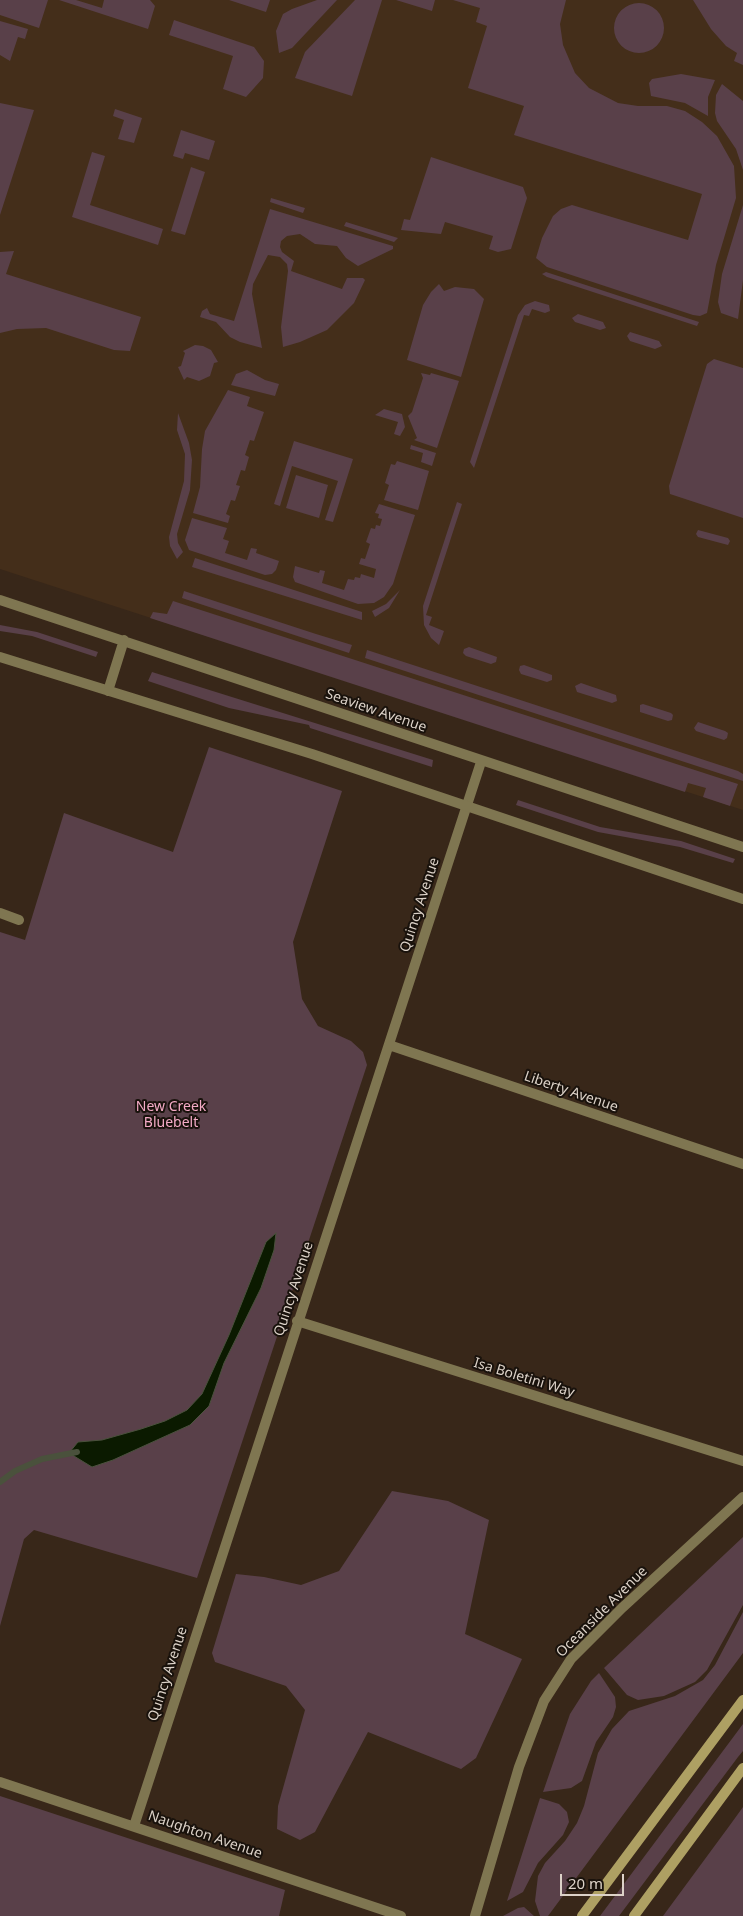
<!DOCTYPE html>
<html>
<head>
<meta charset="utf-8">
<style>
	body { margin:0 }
	#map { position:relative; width:743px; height:1916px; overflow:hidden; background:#382719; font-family:"Noto Sans",sans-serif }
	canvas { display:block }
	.scale { position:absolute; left:560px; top:1874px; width:64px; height:22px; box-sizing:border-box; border:2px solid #dcd2c8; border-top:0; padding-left:6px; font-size:15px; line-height:18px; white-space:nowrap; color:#dcd2c8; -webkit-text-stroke:4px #19120c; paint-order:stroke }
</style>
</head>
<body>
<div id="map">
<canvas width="743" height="1916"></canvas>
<div class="scale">20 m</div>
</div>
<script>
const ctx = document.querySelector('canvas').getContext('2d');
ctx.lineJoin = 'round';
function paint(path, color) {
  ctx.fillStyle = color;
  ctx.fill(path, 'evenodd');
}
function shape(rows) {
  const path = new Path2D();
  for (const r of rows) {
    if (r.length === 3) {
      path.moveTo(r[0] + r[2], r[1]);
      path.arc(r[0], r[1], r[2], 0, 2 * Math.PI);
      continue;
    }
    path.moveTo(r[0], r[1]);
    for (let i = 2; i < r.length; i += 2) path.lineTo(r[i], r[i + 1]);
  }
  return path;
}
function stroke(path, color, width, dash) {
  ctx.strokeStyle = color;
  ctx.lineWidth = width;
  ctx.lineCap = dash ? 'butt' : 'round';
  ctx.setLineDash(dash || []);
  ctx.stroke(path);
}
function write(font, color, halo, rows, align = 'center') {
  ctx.font = font + ' "Noto Sans",sans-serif';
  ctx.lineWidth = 4;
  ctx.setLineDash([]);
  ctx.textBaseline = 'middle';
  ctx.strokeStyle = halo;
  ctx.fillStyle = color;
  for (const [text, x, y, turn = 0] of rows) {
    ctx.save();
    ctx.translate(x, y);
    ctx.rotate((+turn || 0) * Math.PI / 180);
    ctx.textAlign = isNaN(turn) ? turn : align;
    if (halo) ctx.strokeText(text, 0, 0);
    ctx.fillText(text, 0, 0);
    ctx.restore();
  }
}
paint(shape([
	[0,0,743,0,743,810,0,569]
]), '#442e1a');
paint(shape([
	[0,0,48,0,39,28,0,15],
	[59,0,76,0,102,8,104,0,150,0,155,6,148,29],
	[229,0,270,0,266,12],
	[317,0,337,0,292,48,279,53,276,31,283,14,292,9],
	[355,0,382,0,352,96,295,78,305,52],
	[396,0,435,0,432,11],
	[453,0,566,0,560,24,563,45,575,73,589,88,618,103,638,106,667,106,685,111,702,122,717,136,734,166,736,198,716,265,707,313,700,316,693,315,547,267,536,258,542,238,553,216,561,209,572,205,688,240,702,194,514,135,524,106,468,88,487,26,476,22,480,8],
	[693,0,743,0,743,65,734,61,737,53,726,46,711,29],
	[639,28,25],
	[174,20,254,47,264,61,263,78,246,97,223,89,233,56,169,35],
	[0,21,28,29,25,39,18,37,10,61,0,55],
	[681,74,715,80,708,97,708,116,685,103,651,96,649,83,652,79],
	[722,84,743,101,743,170,736,149,717,121,715,113,716,95],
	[0,103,34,110,0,215],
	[115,109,142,118,134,143,118,139,124,120,113,116],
	[181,130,215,141,209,160,185,153,183,159,173,156],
	[92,152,105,156,90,205,163,229,158,245,72,217],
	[431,157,523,187,527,198,511,249,498,252,489,249,493,236,445,222,441,234,401,230,404,219,410,220],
	[191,167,205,172,185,235,171,231],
	[271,198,305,208,303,213,270,202],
	[743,205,743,280,738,319,721,313,718,302,722,274],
	[270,209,393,246,393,249,358,266,346,258,337,246,315,244,300,234,287,236,281,241,280,247,282,252,294,261,291,271,342,289,347,278,363,278,365,280,354,303,327,330,300,342,283,347,281,327,288,271,287,264,280,257,268,255,253,284,252,294,262,348,240,342,230,337,216,322,200,317,202,311,207,308,210,314,234,321],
	[346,222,398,238,394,242,344,226],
	[14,251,6,274,141,317,130,351,114,350,46,328,17,329,0,333,0,252],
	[546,272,699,322,697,326,547,277,542,274],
	[439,284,444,291,455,287,474,289,484,299,461,377,407,360,423,305,431,292],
	[535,301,549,305,550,311,545,313,532,309,529,316,524,315,474,468,470,462,518,315,525,305],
	[578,314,603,322,606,328,600,330,575,322,572,318],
	[630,332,659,341,662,346,655,349,630,341,627,336],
	[195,345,203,346,211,350,218,362,214,363,210,376,199,381,187,377,184,380,178,367,181,366,185,353,183,351],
	[714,359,743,368,743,518,670,494,669,486,707,364],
	[247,370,265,380,279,384,275,396,231,385,236,374],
	[421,373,430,375,431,373,459,381,437,448,414,440,417,438,408,416,412,412,423,378],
	[228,390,250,397,247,406,264,412,254,441,250,440,245,455,249,457,245,471,241,470,236,485,240,486,235,501,231,500,226,514,230,516,228,523,193,513,200,487,202,449,205,431],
	[384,409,402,414,405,427,400,436,394,434,398,422,375,415],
	[178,413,189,443,192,460,190,490,177,534,178,543,183,552,177,559,170,546,169,537,184,481,185,454,177,430],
	[294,441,353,459,333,522,325,520,338,481,292,466,280,506,274,504],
	[411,445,436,453,432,466,421,462,423,453,410,449],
	[397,461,429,471,418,510,384,500,389,485,385,483,391,464,395,465],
	[296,475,328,485,319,518,286,508],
	[457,502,462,504,426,615,432,617,429,625,444,631,439,645,431,638,424,625,423,606],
	[379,504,415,515,393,584,384,597,374,603,358,604,295,582,293,577,295,566,319,573,320,570,325,571,322,583,344,590,348,579,354,580,355,577,360,578,361,574,374,578,376,569,359,564,361,558,365,559,370,544,366,542,371,528,375,529,376,525,380,526,382,519,378,518,379,514,375,513],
	[192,518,227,528,223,539,229,541,225,553,247,560,251,548,257,549,256,553,279,561,276,570,272,574,265,575,189,550,185,540],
	[698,530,728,538,730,541,728,545,698,537,696,534],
	[195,558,362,612,362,620,192,567],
	[400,590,389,608,375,617,372,611,386,604],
	[184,591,316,634,352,645,349,653,182,598],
	[173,601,738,784,730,806,703,797,706,788,688,783,685,792,150,618,153,612,167,614],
	[0,625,37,632,98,652,96,657,32,636,0,631],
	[469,647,497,657,496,662,491,664,466,656,463,653,464,649],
	[367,650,738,771,743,774,743,781,365,658],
	[524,665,552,675,552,680,547,682,521,674,519,670,520,666],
	[152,672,433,760,432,767,310,728,309,725,229,708,148,681],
	[581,683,616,695,617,701,612,703,577,692,575,686],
	[643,704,671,713,673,715,672,720,668,721,640,712,640,705],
	[698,722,725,731,728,733,727,738,724,740,696,731,694,728],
	[209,747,342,791,293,942,302,999,318,1026,351,1041,363,1052,367,1065,197,1578,34,1530,24,1539,0,1626,0,932,25,940,64,813,173,852],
	[518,800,600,827,681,841,735,859,733,863,680,847,598,832,516,805],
	[392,1491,448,1501,489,1520,465,1634,522,1659,476,1758,461,1769,368,1732,315,1832,300,1840,277,1829,278,1806,305,1710,286,1686,215,1662,212,1653,236,1574,264,1577,301,1585,339,1571],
	[743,1537,743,1605,707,1670,695,1682,664,1696,638,1700,627,1695,604,1668],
	[743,1612,743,1653,548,1916,540,1916,535,1901,538,1876,545,1863,565,1841,577,1823,584,1806,598,1753,612,1729,629,1711,675,1696,703,1680,715,1665],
	[599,1673,615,1697,616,1707,613,1717,596,1742,582,1781,571,1788,543,1792,570,1714,591,1681],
	[743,1724,743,1751,738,1757,619,1916,600,1916],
	[0,1796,285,1890,279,1916,0,1916],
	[540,1798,559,1804,567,1812,569,1822,563,1835,538,1863,523,1892,507,1901],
	[743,1807,743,1916,663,1916,730,1825],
	[524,1907,534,1916,503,1916,518,1908]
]), '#594049');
const water = shape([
	[276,1233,274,1250,261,1288,224,1363,209,1406,190,1425,113,1460,92,1467,69,1453,78,1442,102,1440,141,1429,165,1421,187,1410,202,1394,229,1335,266,1242,276,1233]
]);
paint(water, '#0b1a00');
stroke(water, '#4a513c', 1);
stroke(shape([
	[0,1482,15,1471,42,1459,77,1452]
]), '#4a513c', 6);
stroke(shape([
	[0,913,19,920],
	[389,1045,743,1164],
	[297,1321,743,1461],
	[0,1782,401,1916],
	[134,1826,481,762],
	[475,1916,519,1767,544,1701,571,1659,622,1608,743,1497]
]), '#7f7651', 10);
stroke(shape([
	[0,600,743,847],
	[0,657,312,754,743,899],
	[108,691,124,640]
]), '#7f7651', 10);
stroke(shape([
	[582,1916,743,1700],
	[634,1916,743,1768]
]), '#aea063', 10);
write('14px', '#dcd2c8', '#19120c', [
	["Seaview Avenue",376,711,19],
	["Quincy Avenue",420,905,-72],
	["Liberty Avenue",571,1092,19],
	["Quincy Avenue",294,1289,-72],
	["Isa Boletini Way",524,1378,17],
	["Oceanside Avenue",602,1612,-45],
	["Quincy Avenue",168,1674,-72],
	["Naughton Avenue",205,1835,19]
]);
write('14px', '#f4abc6', '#19120c', [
	["New Creek",171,1107],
	["Bluebelt",171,1123]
]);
</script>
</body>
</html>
